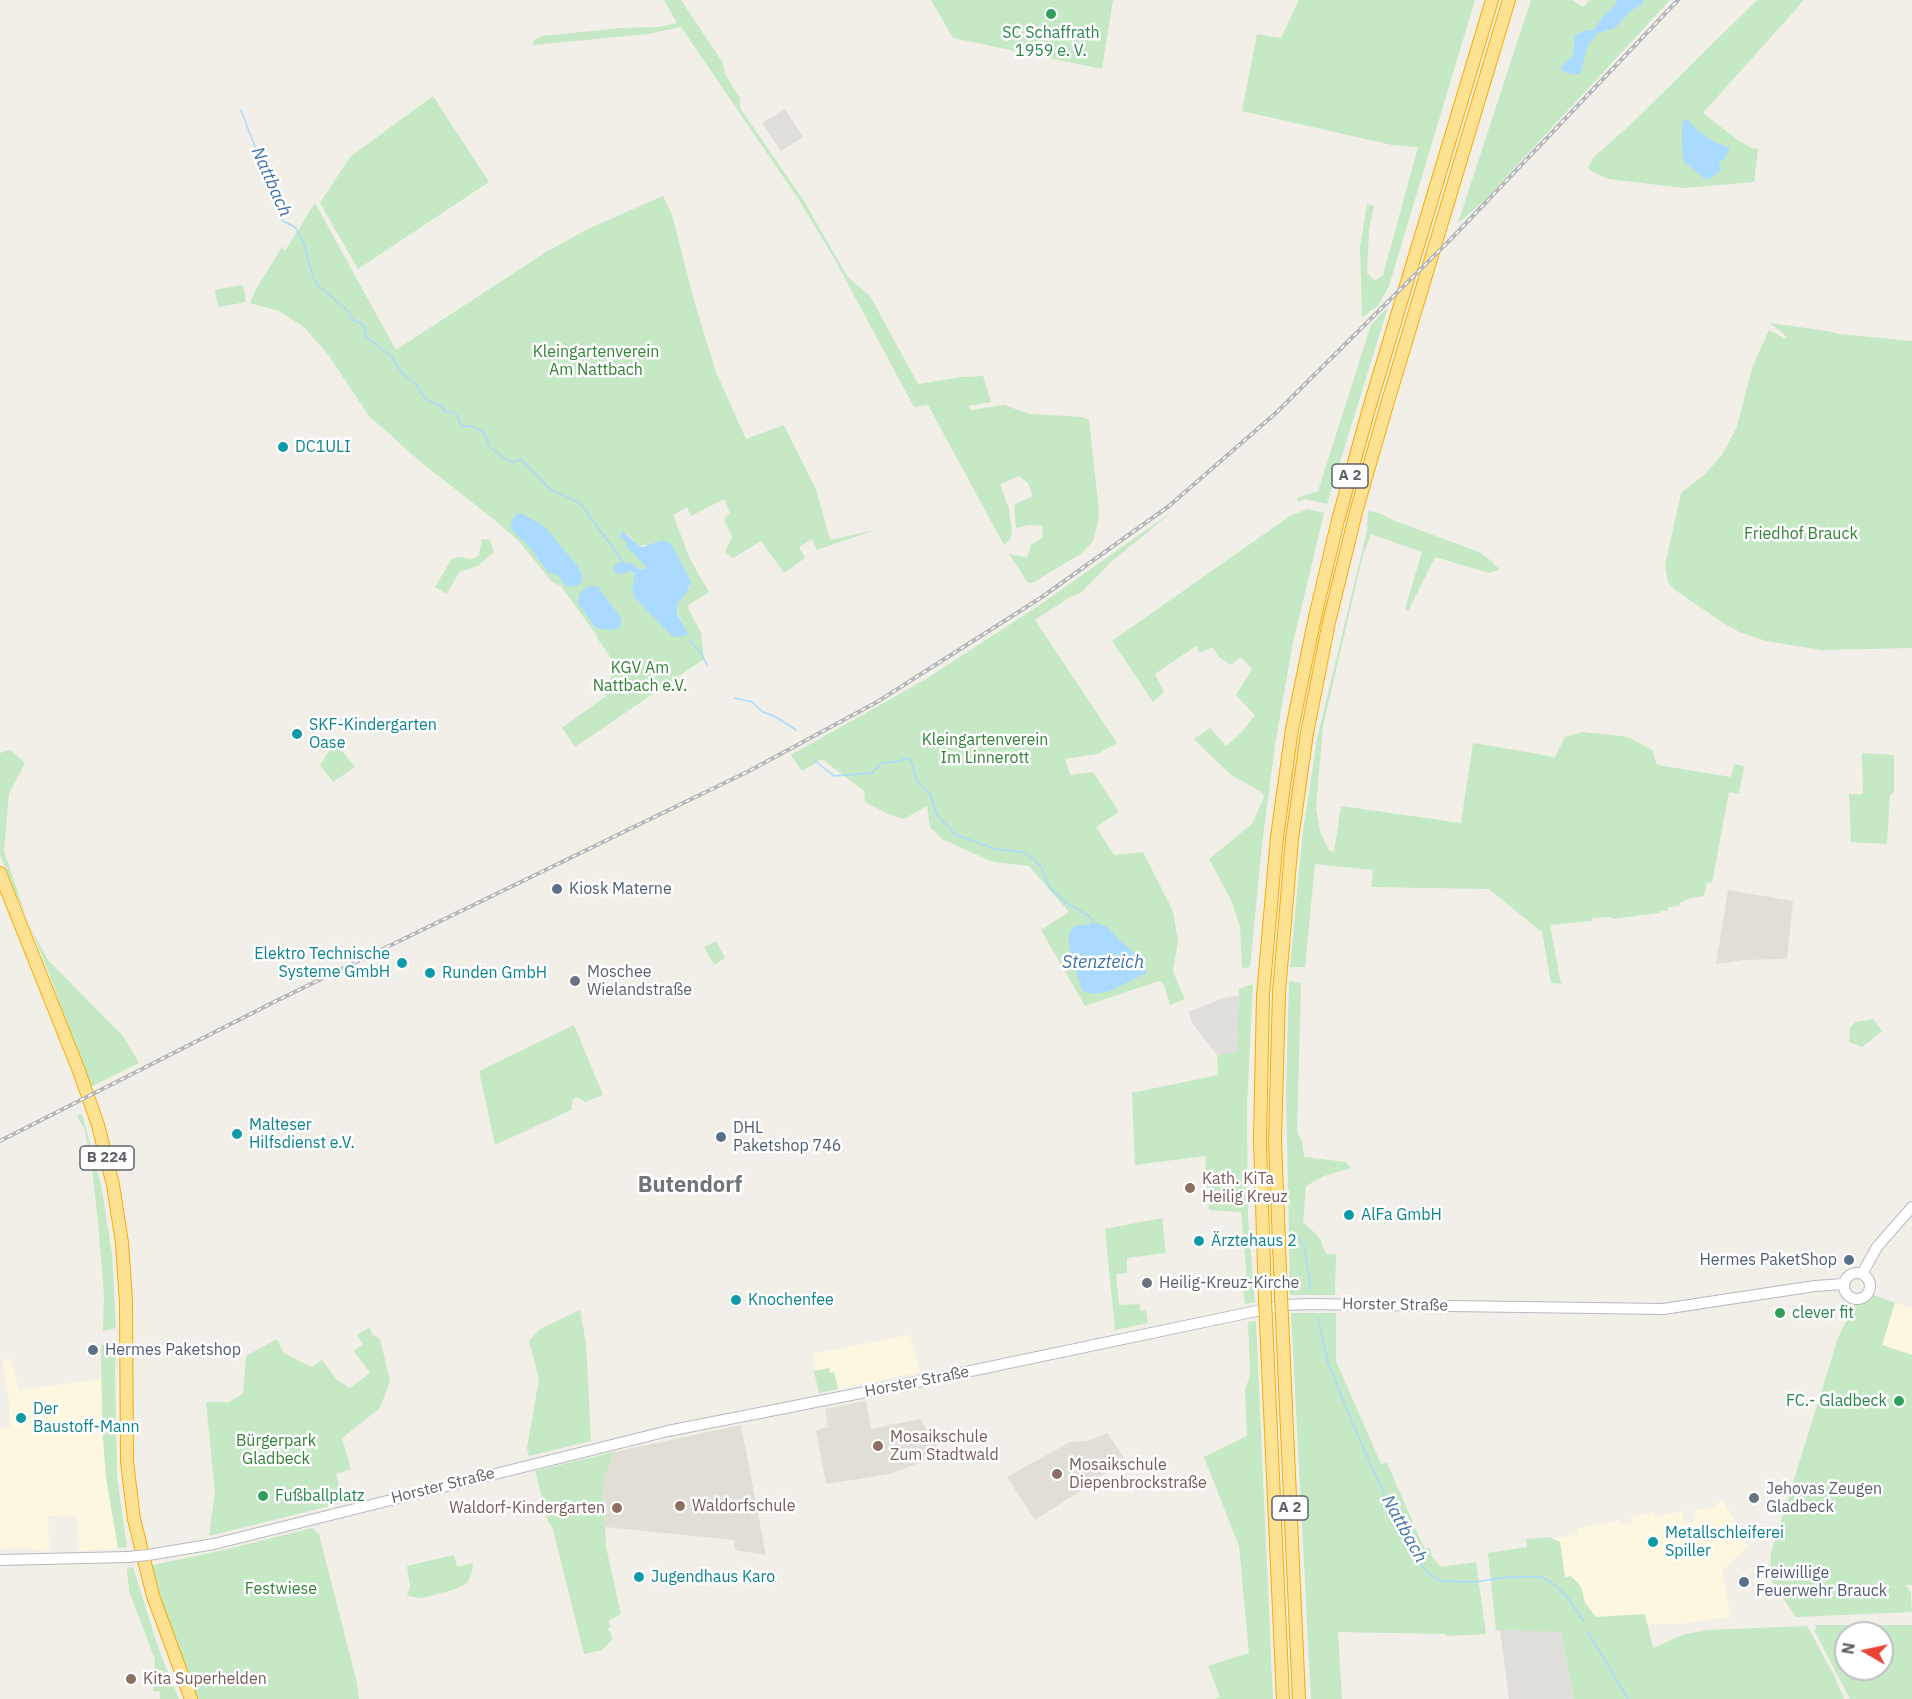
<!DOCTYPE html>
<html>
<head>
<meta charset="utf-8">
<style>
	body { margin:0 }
	#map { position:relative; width:1912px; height:1699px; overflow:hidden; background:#f1efe8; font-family:"IBM Plex Sans",sans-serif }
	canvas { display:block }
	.north { position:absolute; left:1834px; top:1621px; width:60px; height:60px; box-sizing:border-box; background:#fff; border:2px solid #bfc1c3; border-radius:50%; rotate:279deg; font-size:16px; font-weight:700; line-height:24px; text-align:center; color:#5f6368 }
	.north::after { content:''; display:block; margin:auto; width:21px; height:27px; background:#ea4335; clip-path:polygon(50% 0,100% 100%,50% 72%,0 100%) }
</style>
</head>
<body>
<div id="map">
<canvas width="1912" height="1699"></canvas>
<div class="north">N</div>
</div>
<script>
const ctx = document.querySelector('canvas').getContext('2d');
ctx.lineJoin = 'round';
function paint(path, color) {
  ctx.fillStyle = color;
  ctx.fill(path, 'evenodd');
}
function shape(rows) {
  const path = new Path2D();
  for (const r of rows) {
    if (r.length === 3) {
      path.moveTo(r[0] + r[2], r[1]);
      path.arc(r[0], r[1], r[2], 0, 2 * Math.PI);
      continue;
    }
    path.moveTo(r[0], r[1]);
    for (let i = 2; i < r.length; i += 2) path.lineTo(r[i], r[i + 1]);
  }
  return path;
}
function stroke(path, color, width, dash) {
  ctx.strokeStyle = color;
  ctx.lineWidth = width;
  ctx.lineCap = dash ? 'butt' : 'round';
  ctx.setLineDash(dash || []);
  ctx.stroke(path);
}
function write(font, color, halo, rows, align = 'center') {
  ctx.font = font + ' "IBM Plex Sans",sans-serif';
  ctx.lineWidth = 5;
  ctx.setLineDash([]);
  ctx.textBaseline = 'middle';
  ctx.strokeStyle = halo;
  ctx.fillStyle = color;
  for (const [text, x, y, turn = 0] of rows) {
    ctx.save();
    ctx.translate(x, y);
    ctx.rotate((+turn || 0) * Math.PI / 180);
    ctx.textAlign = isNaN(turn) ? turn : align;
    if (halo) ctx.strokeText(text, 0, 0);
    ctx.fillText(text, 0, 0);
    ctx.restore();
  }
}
paint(shape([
	[1895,1303,1912,1308,1912,1355,1882,1345],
	[910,1335,920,1372,838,1389,834,1373,830,1373,829,1368,814,1371,816,1368,812,1354],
	[11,1359,19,1390,102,1379,102,1424,106,1478,118,1548,79,1551,77,1517,48,1516,49,1552,27,1548,0,1549,0,1428,10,1427,9,1399,2,1360],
	[1723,1500,1748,1546,1722,1571,1731,1617,1679,1624,1647,1624,1644,1614,1596,1617,1585,1603,1581,1587,1565,1577,1560,1542,1554,1539,1577,1534,1577,1529,1620,1520,1621,1525,1632,1523,1631,1516,1654,1512,1655,1517,1682,1511,1685,1523,1696,1521,1694,1510,1713,1507]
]), '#fef7e0');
paint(shape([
	[785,109,803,137,781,151,762,123],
	[1239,995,1237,1052,1217,1055,1193,1024,1188,1012,1224,998],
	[1500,1630,1561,1632,1574,1699,1509,1699]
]), '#e0deda');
paint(shape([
	[1728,890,1793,901,1787,959,1743,960,1716,964],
	[866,1401,871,1429,920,1419,943,1454,890,1474,826,1484,816,1430,828,1427,825,1409],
	[741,1425,766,1555,735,1550,734,1540,605,1527,603,1486,606,1472,614,1452],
	[1107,1433,1125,1459,1079,1492,1035,1520,1007,1477,1070,1442,1088,1441]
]), '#e1ded6');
paint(shape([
	[664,0,681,0,723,63,725,74,740,98,740,108,804,201,847,276,870,296,918,384,961,377,983,376,991,402,969,406,970,410,1004,405,1030,414,1083,417,1089,420,1099,512,1098,522,1093,541,1082,553,1034,582,1029,583,1026,580,1009,554,1027,557,1031,545,1042,538,1043,526,1029,525,1016,528,1014,505,1033,496,1028,483,1019,476,1000,484,1009,509,1012,531,1010,540,1004,545,928,405,914,407,834,258,799,200,681,27,648,34,533,45,533,41,542,36,621,28,659,27,677,23],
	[931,0,1113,0,1102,69,953,38],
	[1299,0,1475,0,1389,286,1378,306,1362,317,1360,247,1367,204,1374,206,1369,229,1367,273,1375,281,1383,275,1418,147,1392,145,1242,111,1257,34,1281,38],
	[1531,0,1572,0,1583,7,1590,0,1670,0,1483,202,1458,223],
	[1757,0,1804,0,1703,113,1739,141,1752,148,1758,149,1754,182,1684,188,1608,179,1591,171,1588,168,1594,157,1630,125],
	[433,96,489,182,358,269,320,203,350,157],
	[663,196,672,215,695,304,716,372,746,439,784,425,816,489,830,540,875,530,817,550,812,539,799,547,805,558,784,573,761,541,733,558,725,552,732,537,724,519,730,513,724,499,691,516,687,507,673,515,690,559,709,592,687,606,701,633,704,659,575,747,562,728,606,696,605,688,615,671,609,655,597,638,597,636,561,586,552,582,519,541,491,517,423,464,369,416,327,353,304,327,279,311,250,303,255,291,282,247,285,251,315,203,396,350,546,252,588,229],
	[626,533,639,546,647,545,690,577,690,588,677,602,676,610,688,634,672,636,635,598,635,575,631,571,625,572,631,563,640,570,647,568,627,542],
	[243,285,246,302,218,307,215,290],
	[1388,307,1327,504,1305,499,1298,502,1297,498,1318,491,1371,325],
	[1770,323,1827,331,1839,334,1912,341,1912,648,1822,650,1766,641,1739,632,1728,626,1675,590,1668,582,1665,565,1681,493,1704,475,1722,455,1737,427,1752,368,1769,330,1784,338,1787,337],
	[1308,509,1324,513,1292,647,1275,745,1262,845,1250,967,1242,968,1240,927,1231,900,1209,859,1252,824,1264,797,1262,792,1231,775,1194,739,1210,728,1226,746,1242,732,1255,715,1236,695,1252,669,1241,657,1231,665,1219,657,1213,647,1200,653,1196,646,1155,674,1164,692,1153,702,1112,641,1290,516],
	[1173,511,1111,562,1082,592,1070,597,1035,620,1117,743,1097,754,1065,759,1070,775,1093,772,1119,812,1096,827,1114,855,1143,852,1173,911,1178,941,1173,972,1185,999,1170,1005,1164,985,1159,981,1085,1006,1041,930,1069,912,1029,866,993,862,942,839,930,827,927,806,904,819,888,814,865,802,864,791,822,759,802,771,791,755,926,679,1041,604],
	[1368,511,1379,513,1395,521,1479,552,1490,560,1500,570,1489,573,1435,557,1408,611,1405,609,1422,552,1371,534,1363,555,1323,726,1316,807,1320,832,1329,850,1334,852,1341,806,1461,823,1473,743,1555,757,1565,737,1583,732,1628,737,1652,750,1657,765,1731,777,1734,764,1744,766,1739,794,1729,792,1712,883,1707,882,1704,896,1687,899,1679,903,1680,906,1668,907,1668,910,1659,911,1659,913,1612,919,1611,917,1592,918,1592,921,1550,925,1561,984,1551,983,1542,931,1539,930,1489,889,1371,887,1373,870,1315,864,1305,967,1290,967,1302,838,1317,739,1367,531],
	[482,539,490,540,494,552,478,566,459,572,447,594,435,587,451,560,457,557,473,559,479,555],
	[337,745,355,767,333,782,320,765,331,748],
	[10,750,25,763,9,794,4,851,29,925,48,960,123,1036,139,1063,90,1087,47,968,0,855,0,753],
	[1862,753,1894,755,1894,792,1890,795,1887,844,1851,842,1849,794,1863,794],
	[716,941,725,958,714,965,704,947],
	[1289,981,1301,983,1297,1132,1302,1141,1304,1157,1346,1162,1351,1168,1324,1176,1306,1186,1303,1222,1319,1237,1326,1254,1336,1254,1335,1295,1290,1295,1286,1090],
	[1253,984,1247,1106,1248,1218,1255,1302,1245,1304,1242,1280,1247,1279,1241,1212,1209,1210,1205,1156,1135,1165,1132,1093,1218,1075,1217,1055,1237,1052,1239,989],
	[1873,1019,1882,1031,1862,1047,1849,1042,1850,1027,1856,1022],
	[574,1025,603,1095,585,1102,577,1097,573,1099,571,1110,495,1145,479,1071],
	[82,1114,101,1184,112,1254,116,1328,103,1331,104,1294,98,1223,92,1168,85,1130,77,1116],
	[1162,1218,1166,1253,1127,1258,1127,1273,1116,1274,1119,1305,1140,1304,1140,1311,1146,1310,1148,1323,1115,1330,1105,1229],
	[1871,1294,1895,1303,1882,1345,1912,1355,1912,1585,1906,1585,1911,1593,1912,1612,1796,1617,1770,1579,1771,1553,1838,1338,1856,1302,1864,1301],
	[580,1310,586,1343,591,1441,529,1456,527,1448,539,1379,529,1341,540,1329],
	[1291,1313,1336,1313,1336,1361,1381,1464,1387,1463,1424,1548,1430,1548,1432,1557,1441,1567,1476,1562,1486,1634,1448,1636,1445,1634,1338,1632,1342,1699,1311,1699],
	[1256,1321,1273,1699,1215,1699,1220,1697,1208,1666,1249,1653,1239,1546,1204,1457,1247,1436,1245,1389,1250,1376,1248,1322],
	[370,1327,372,1334,380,1339,390,1381,380,1408,342,1438,351,1469,336,1474,342,1497,339,1500,338,1504,209,1536,215,1492,206,1402,229,1402,243,1394,246,1356,277,1339,284,1353,311,1367,322,1360,337,1380,350,1388,370,1373,354,1351,363,1344,357,1335],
	[116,1343,115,1375,117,1477,127,1547,118,1548,106,1478,102,1424,101,1345],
	[829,1368,830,1373,834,1372,838,1389,819,1393,814,1371],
	[614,1452,606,1472,603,1486,606,1547,621,1614,608,1621,611,1627,608,1628,613,1639,602,1650,584,1654,552,1526,548,1522,535,1471],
	[312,1528,319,1534,357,1683,359,1699,195,1699,148,1566,228,1549],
	[1549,1537,1560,1542,1565,1577,1571,1576,1577,1582,1581,1587,1585,1603,1596,1617,1645,1614,1653,1648,1682,1635,1708,1630,1807,1626,1833,1673,1844,1699,1574,1699,1561,1632,1496,1630,1488,1553,1527,1547,1526,1539],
	[454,1555,457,1567,473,1563,472,1572,467,1583,456,1589,422,1598,407,1596,410,1586,407,1566],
	[133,1567,158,1647,179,1699,160,1699,160,1691,153,1691,155,1659,129,1591,127,1568],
	[1815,1625,1912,1625,1912,1699,1850,1699,1814,1630,1817,1629],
	[1846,1633,1882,1633,1882,1669,1846,1669]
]), '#c5e8c5');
paint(shape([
	[1617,0,1644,0,1641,5,1630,11,1615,28,1597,33,1587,47,1581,73,1573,75,1564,72,1561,68,1562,66,1573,56,1575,36,1583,31,1594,30,1603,16,1616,4],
	[1684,120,1688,120,1698,131,1714,142,1730,148,1724,159,1719,162,1720,169,1719,172,1710,178,1705,179,1684,162,1682,148,1682,124],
	[521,513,545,527,578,567,582,575,582,581,578,586,571,587,565,585,558,575,548,572,528,545,516,534,511,527,512,521,516,514],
	[622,531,639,546,643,547,663,540,671,544,691,581,688,591,677,603,677,614,688,633,686,635,678,637,672,636,635,598,632,588,635,574,631,571,621,574,616,573,613,568,617,563,631,563,640,570,647,568,627,547,627,542,620,537],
	[589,586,598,587,621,618,620,627,613,630,596,628,578,603,580,593],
	[1096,923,1107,927,1119,940,1129,948,1146,965,1146,973,1110,991,1093,994,1082,990,1073,964,1068,938,1071,930,1075,926]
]), '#aadaff');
stroke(shape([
	[241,110,283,221,295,227,303,241,313,277,319,286,349,312,353,320,361,323,366,331,364,335,392,357,402,373,416,384,425,399,442,407,445,412,453,412,458,416,459,421,463,426,474,427,484,433,490,447,507,460,513,462,521,459,550,489,580,503,624,563],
	[690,641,699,650,707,665],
	[735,698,752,702,763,712,776,717,796,730],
	[813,759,834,776,872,773,882,763,900,761,906,758,911,760,917,782,930,794,937,815,956,835,996,849,1022,852,1033,858,1041,867,1050,888,1064,901,1090,917,1094,923],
	[1298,1236,1304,1247,1311,1289],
	[1318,1318,1328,1363,1352,1422,1399,1528,1416,1559,1428,1573,1441,1581,1473,1582,1511,1577,1542,1577,1555,1585,1569,1599,1584,1622],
	[1588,1632,1628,1699]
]), '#aadaff', 1.5);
const secondary = shape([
	[1857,1286,13],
	[1862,1274,1877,1247,1912,1207],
	[148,1555,214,1544,668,1431,942,1377,1285,1305,1309,1304,1663,1309,1815,1286,1844,1284],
	[0,1560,128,1557]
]);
const highway = shape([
	[0,873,79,1071,98,1125,113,1185,122,1243,126,1302,127,1462,134,1519,153,1596,191,1699],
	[1281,1296,1275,1141,1279,992,1292,839,1307,733,1329,622,1356,512,1386,408,1509,0],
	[1265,1299,1260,1140,1263,995,1277,837,1292,729,1315,617,1338,520,1370,405,1492,0],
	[1282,1318,1299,1699],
	[1266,1321,1283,1699]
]);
stroke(secondary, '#b6babf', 12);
stroke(highway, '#f9ab00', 14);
stroke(secondary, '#fff', 10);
stroke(highway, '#fde293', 12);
const rail = shape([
	[0,1141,276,1001,749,771,877,702,1042,597,1169,506,1277,412,1451,239,1678,0]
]);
stroke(rail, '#b6b7b8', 4);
stroke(rail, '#fff', 1.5, [4.5]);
const secondaryBridge = shape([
	[128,1557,148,1555]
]);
const highwayBridge = shape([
	[1281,1296,1282,1318],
	[1265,1299,1266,1321]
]);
stroke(secondaryBridge, '#b6babf', 12, []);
stroke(highwayBridge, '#f9ab00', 14, []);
stroke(secondaryBridge, '#fff', 10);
stroke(highwayBridge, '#fde293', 12);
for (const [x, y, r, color] of [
	[1051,14,6,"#2e9e5b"],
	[283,447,6,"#0f9aa8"],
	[297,734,6,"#0f9aa8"],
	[557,889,6,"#5c6f8a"],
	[402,963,6,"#0f9aa8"],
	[430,973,6,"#0f9aa8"],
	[575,981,6,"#6b7280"],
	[237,1134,6,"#0f9aa8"],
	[721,1137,6,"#5c6f8a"],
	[1190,1188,6,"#8d6e63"],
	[1349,1215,6,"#0f9aa8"],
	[1199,1241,6,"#0f9aa8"],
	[1849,1260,6,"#5c6f8a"],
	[1147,1283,6,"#6b7280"],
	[736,1300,6,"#0f9aa8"],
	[1780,1313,6,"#2e9e5b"],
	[93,1350,6,"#5c6f8a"],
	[1899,1401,6,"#2e9e5b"],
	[21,1418,6,"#0f9aa8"],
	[878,1446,6,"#8d6e63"],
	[1057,1474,6,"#8d6e63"],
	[263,1496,6,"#2e9e5b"],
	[1754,1498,6,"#6b7280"],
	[680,1506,6,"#8d6e63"],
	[617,1508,6,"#8d6e63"],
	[1653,1542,6,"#0f9aa8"],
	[639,1577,6,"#0f9aa8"],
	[1744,1582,6,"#5c6f8a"],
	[131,1679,6,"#8d6e63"]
]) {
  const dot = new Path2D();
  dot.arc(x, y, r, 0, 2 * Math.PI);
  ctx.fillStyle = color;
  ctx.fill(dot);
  stroke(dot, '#fff', 2);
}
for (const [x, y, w] of [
	[1350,476,36],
	[107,1158,54],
	[1290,1508,36]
]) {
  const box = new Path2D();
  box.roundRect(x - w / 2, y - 12, w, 24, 4.5);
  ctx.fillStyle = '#fff';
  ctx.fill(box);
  stroke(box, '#5f6368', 1.5);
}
write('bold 15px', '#5f6368', null, [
	["A 2",1350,476],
	["B 224",107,1158],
	["A 2",1290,1508]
]);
write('16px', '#27864d', '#fff', [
	["SC Schaffrath",1051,33,"center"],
	["1959 e. V.",1051,51,"center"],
	["clever fit",1792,1313],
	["FC.- Gladbeck",1887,1401,"right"],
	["Fußballplatz",275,1496]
], 'left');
write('16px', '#348238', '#fff', [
	["Kleingartenverein",596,352],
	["Am Nattbach",596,370],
	["Friedhof Brauck",1801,534],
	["KGV Am",640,668],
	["Nattbach e.V.",640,686],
	["Kleingartenverein",985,740],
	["Im Linnerott",985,758],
	["Bürgerpark",276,1441],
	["Gladbeck",276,1459],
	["Festwiese",281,1589]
]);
write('16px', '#0d838f', '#fff', [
	["DC1ULI",295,447],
	["SKF-Kindergarten",309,725],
	["Oase",309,743],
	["Elektro Technische",390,954,"right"],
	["Systeme GmbH",390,972,"right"],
	["Runden GmbH",442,973],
	["Malteser",249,1125],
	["Hilfsdienst e.V.",249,1143],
	["AlFa GmbH",1361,1215],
	["Ärztehaus 2",1211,1241],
	["Knochenfee",748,1300],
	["Der",33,1409],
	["Baustoff-Mann",33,1427],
	["Metallschleiferei",1665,1533],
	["Spiller",1665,1551],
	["Jugendhaus Karo",651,1577]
], 'left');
write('16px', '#4e5e75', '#fff', [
	["Kiosk Materne",569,889],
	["DHL",733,1128],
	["Paketshop 746",733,1146],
	["Hermes PaketShop",1837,1260,"right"],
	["Hermes Paketshop",105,1350],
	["Freiwillige",1756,1573],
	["Feuerwehr Brauck",1756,1591]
], 'left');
write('16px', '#5b616d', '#fff', [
	["Moschee",587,972],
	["Wielandstraße",587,990],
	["Heilig-Kreuz-Kirche",1159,1283],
	["Jehovas Zeugen",1766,1489],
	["Gladbeck",1766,1507]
], 'left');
write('16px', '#785e54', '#fff', [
	["Kath. KiTa",1202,1179],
	["Heilig Kreuz",1202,1197],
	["Mosaikschule",890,1437],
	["Zum Stadtwald",890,1455],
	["Mosaikschule",1069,1465],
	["Diepenbrockstraße",1069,1483],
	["Waldorfschule",692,1506],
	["Waldorf-Kindergarten",605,1508,"right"],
	["Kita Superhelden",143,1679]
], 'left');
write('16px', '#5f6368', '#fff', [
	["Horster Straße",1395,1305,1],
	["Horster Straße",917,1382,-11],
	["Horster Straße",443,1486,-14]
]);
write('italic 18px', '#4174aa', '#fff', [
	["Nattbach",271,182,66],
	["Stenzteich",1103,963],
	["Nattbach",1404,1529,61]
]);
write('bold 22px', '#70757a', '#fff', [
	["Butendorf",690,1186]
]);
</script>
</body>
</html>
